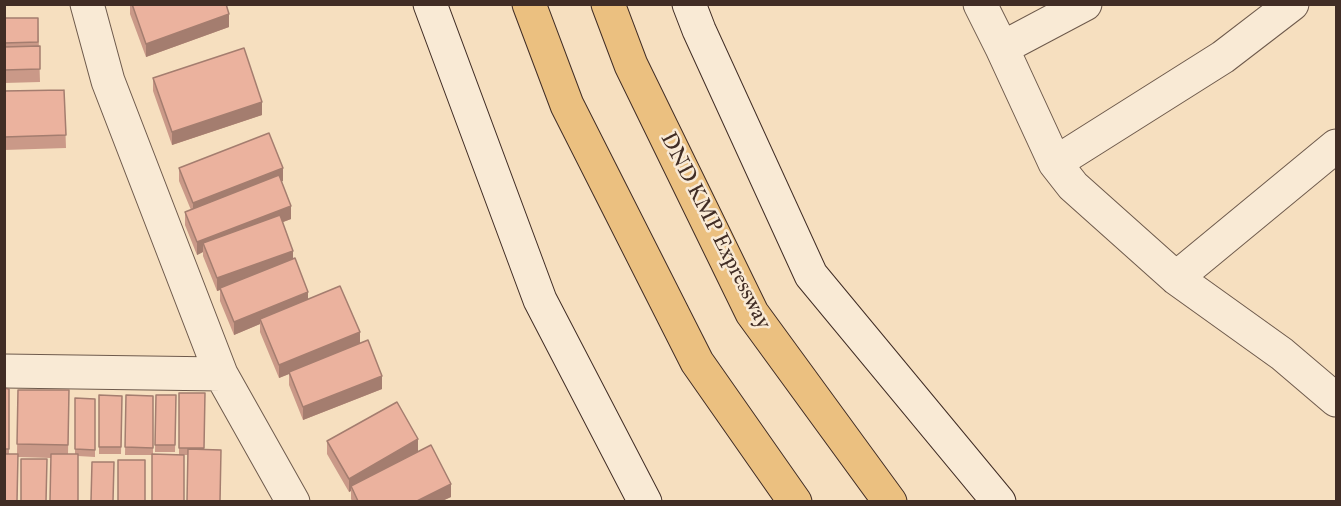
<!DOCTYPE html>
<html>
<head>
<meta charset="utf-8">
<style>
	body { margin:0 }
	#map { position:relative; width:1341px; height:506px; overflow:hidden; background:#f6dfbf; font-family:"IM FELL Great Primer",serif }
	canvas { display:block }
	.frame { position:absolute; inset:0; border:6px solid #412d25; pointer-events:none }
</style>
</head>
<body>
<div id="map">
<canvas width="1341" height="506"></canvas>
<div class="frame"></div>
</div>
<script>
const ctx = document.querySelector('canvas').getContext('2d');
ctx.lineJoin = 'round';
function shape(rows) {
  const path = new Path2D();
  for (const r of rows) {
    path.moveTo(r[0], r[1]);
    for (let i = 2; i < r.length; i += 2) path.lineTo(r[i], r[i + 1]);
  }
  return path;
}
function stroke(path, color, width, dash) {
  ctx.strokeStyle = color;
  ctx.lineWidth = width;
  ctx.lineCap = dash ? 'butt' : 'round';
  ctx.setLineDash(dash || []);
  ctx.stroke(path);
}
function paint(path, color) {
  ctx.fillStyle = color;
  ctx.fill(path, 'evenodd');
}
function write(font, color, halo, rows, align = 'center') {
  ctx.font = font + ' "IM FELL Great Primer",serif';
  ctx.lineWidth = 5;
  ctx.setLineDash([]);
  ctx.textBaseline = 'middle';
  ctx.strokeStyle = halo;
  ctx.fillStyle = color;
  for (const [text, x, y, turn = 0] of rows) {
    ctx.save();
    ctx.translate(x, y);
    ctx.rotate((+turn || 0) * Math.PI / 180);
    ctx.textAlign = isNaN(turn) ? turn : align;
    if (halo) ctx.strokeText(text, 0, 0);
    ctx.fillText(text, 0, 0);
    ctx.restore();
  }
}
const street = shape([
	[87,4,108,81,221,374,293,502],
	[980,4,1002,48,1055,163,1073,186,1176,278,1282,354,1336,400],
	[1002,48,1085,4],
	[1055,163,1223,57,1292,4],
	[1176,278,1336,146],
	[4,371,221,374]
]);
const secondary = shape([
	[430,4,540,300,645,502],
	[689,4,699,30,811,275,999,502]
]);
const highway = shape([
	[529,4,567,105,697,362,795,502],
	[608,4,631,65,752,313,890,502]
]);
stroke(street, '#6e5a4c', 35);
stroke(secondary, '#412d25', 35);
stroke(highway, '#412d25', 35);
stroke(street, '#f9ead5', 33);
stroke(secondary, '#f9ead5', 33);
stroke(highway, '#ebc080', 33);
paint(shape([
	[130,4,226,4,229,27,146,57,130,14],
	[4,18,38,18,40,82,4,83],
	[153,78,262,115,172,145,153,91],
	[64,90,66,148,4,150,4,91],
	[179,168,283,181,281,181,291,219,283,222,293,259,308,299,360,343,382,389,303,420,289,385,289,374,279,378,260,332,260,324,234,335,220,301,220,290,217,291,203,256,203,252,197,255,185,225,185,212,191,210,179,181],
	[4,388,9,389,9,454,17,454,18,390,69,390,68,454,75,454,75,398,95,399,95,457,78,456,51,458,18,457,4,501],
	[179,393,205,393,204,450,188,455,125,455,126,395,153,396,153,454,179,455],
	[99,395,122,396,121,454,99,454],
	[156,395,176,395,175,452,155,452],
	[327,441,418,451,451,497,442,501,352,501,351,499,351,491,349,492,327,454]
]), '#ca9988');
paint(shape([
	[229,14,229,27,146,57,146,44],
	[262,102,262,115,172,145,172,132],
	[283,168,283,181,193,216,193,203],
	[291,206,291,219,207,251,203,243,203,252,197,255,197,242],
	[293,251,293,263,220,288,220,290,217,291,217,278],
	[308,292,308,305,260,319,260,324,234,335,234,322],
	[360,332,360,345,289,372,289,374,279,378,279,365],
	[382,376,382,389,303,420,303,407],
	[418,439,418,452,351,486,351,491,349,492,349,479],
	[451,484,451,497,442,501,417,501]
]), '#a47d6f');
const building = shape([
	[132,4,226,4,229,14,146,44,132,4],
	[4,18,38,18,38,42,4,43,4,18],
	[40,46,40,69,4,70,4,47,40,46],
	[244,48,262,102,172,132,153,78,244,48],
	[64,90,66,135,4,137,4,91,64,90],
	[269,133,283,168,193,203,179,168,269,133],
	[279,175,291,206,197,242,185,212,279,175],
	[280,215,293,251,217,278,203,243,280,215],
	[295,258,308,292,234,322,220,288,295,258],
	[340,286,360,332,279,365,260,319,340,286],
	[368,340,382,376,303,407,289,372,368,340],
	[4,388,9,389,9,449,4,449,4,388],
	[18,390,69,390,68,445,17,444,18,390],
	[179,393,205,393,204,448,179,448,179,393],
	[99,395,122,396,121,447,99,447,99,395],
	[126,395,153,396,153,448,125,447,126,395],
	[156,395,176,395,175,445,155,445,156,395],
	[75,398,95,399,95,450,75,449,75,398],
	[397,402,418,439,349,479,327,441,397,402],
	[431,445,451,484,417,501,358,501,351,486,431,445],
	[188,449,221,450,220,501,187,501,188,449],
	[4,454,18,454,17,501,4,501,4,454],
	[51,454,78,454,78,501,50,501,51,454],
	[152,454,184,455,184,501,152,501,152,454],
	[21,459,47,459,46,501,21,501,21,459],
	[118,460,145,460,145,501,118,501,118,460],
	[92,462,114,462,113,501,91,501,92,462]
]);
paint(building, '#ebb29e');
stroke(building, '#a47d6f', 1.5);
write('22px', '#412d25', '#f9ead5', [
	["DND KMP Expressway",715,231,63]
]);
</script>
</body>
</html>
